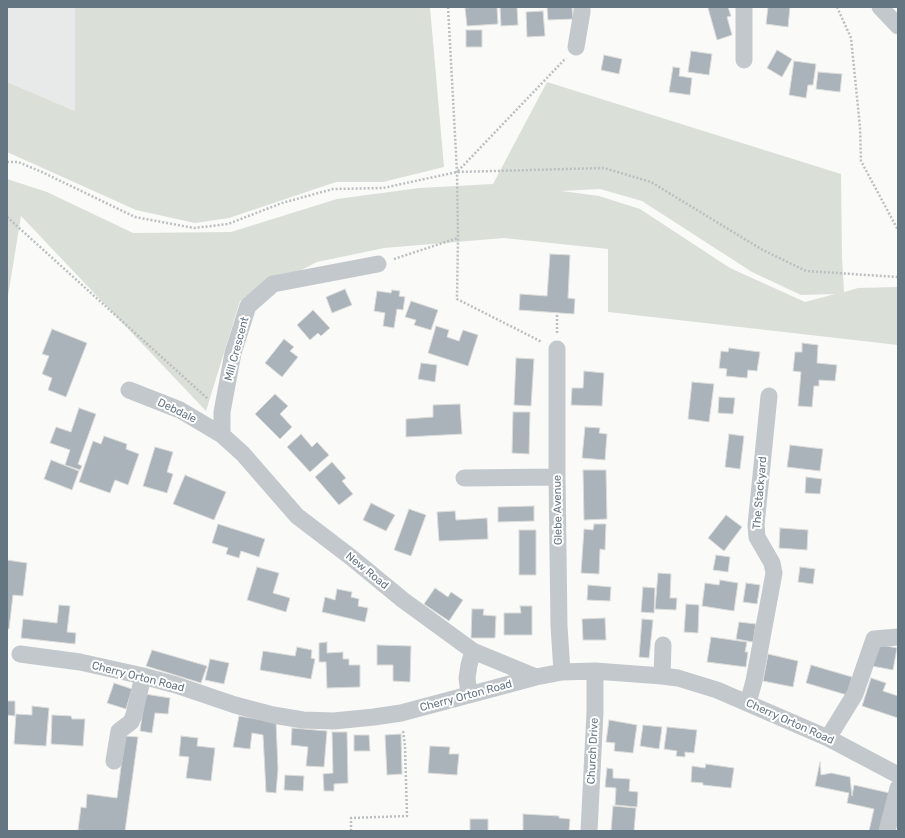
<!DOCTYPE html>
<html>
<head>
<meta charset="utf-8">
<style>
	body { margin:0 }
	#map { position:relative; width:905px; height:838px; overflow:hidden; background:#fafaf8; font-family:Rubik,sans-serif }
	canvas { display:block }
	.frame { position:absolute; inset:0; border:8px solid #657683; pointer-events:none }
</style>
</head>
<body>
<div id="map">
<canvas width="905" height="838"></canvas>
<div class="frame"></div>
</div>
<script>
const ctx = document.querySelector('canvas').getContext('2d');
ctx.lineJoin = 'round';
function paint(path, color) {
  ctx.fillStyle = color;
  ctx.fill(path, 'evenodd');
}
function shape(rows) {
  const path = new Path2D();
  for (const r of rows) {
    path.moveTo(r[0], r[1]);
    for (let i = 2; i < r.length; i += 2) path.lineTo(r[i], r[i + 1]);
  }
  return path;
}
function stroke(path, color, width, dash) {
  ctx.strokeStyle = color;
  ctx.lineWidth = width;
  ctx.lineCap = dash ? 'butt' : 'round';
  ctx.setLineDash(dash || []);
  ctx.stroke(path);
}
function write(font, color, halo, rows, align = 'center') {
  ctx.font = font + ' Rubik,sans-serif';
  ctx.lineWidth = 4;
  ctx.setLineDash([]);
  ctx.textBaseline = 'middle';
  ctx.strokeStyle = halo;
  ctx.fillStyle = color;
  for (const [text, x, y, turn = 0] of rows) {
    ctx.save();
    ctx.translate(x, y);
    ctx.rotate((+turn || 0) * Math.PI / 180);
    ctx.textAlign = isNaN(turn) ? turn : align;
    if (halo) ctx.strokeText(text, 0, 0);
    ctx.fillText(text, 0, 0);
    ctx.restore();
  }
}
paint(shape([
	[7,7,75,7,75,111,7,82]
]), '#e8e9e9');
paint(shape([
	[75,7,430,7,444,167,383,182,336,182,229,218,195,223,136,210,7,152,7,82,75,111],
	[547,82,841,174,842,258,844,292,858,288,898,287,898,345,608,312,608,249,504,238,384,248,317,262,240,301,206,411,21,216,7,302,7,179,47,192,133,233,231,232,337,199,419,188,493,184],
	[600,189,642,201,752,272,801,295,835,294,805,302,730,268,640,209,599,196,561,191]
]), '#dadfd7');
const building = shape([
	[477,7,497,7,498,24,467,26,465,8,477,7],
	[500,7,517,7,518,25,501,26,500,7],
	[547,7,572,7,573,19,548,20,547,7],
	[710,7,728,7,731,16,727,17,732,35,717,40,708,8,710,7],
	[768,7,790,7,788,27,766,24,768,7],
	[543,11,545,36,527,37,526,12,543,11],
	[466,30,482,30,482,47,466,47,466,30],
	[777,50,792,59,782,77,767,68,777,50],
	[691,51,712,54,709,75,688,72,691,51],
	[604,55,622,59,619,74,601,70,604,55],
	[794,61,816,64,813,85,808,85,806,98,789,95,794,61],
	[673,67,680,68,679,76,692,78,690,95,669,92,673,67],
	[818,72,842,74,840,92,816,89,818,72],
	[550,254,570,255,568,298,575,299,574,314,519,310,520,294,547,296,550,254],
	[345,289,352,305,332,313,326,297,345,289],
	[392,290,400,291,399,296,405,297,403,310,397,309,394,328,383,326,385,313,374,311,377,291,391,293,392,290],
	[411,301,438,310,431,330,414,325,416,320,405,317,411,301],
	[313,310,330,328,321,336,318,333,310,340,297,325,313,310],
	[436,326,449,330,447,337,459,341,463,330,478,335,468,366,428,353,436,326],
	[52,329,87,343,66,397,48,390,52,378,42,374,49,356,42,354,52,329],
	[284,339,294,347,290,351,298,357,282,377,265,363,284,339],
	[802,343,818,345,817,363,837,365,835,381,819,380,819,386,814,386,812,407,798,406,801,372,793,371,795,352,802,352,802,343],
	[729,348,760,352,757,371,748,370,747,378,726,376,727,369,719,368,721,351,728,352,729,348],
	[516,358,534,359,531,406,514,405,516,358],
	[421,363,437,365,435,382,418,379,421,363],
	[584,371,604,373,602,406,571,405,572,388,583,388,584,371],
	[692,382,714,384,709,422,688,419,692,382],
	[275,394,288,406,280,414,292,427,280,439,255,414,275,394],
	[719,397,735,398,733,414,718,413,719,397],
	[460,404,462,434,406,437,406,419,433,417,433,405,460,404],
	[79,408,96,414,78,464,82,466,80,470,65,465,70,450,50,443,56,427,71,432,79,408],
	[513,412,530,412,529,454,512,453,513,412],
	[585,427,600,428,599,433,607,434,605,460,582,458,585,427],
	[301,434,312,447,317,442,329,455,310,472,287,447,301,434],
	[729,434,744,436,740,469,725,467,729,434],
	[104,436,127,444,126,449,139,454,128,485,115,480,110,493,79,482,93,441,101,444,104,436],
	[790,445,823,449,820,471,787,467,790,445],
	[155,447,173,452,167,472,173,474,167,493,143,486,155,447],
	[51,460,79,471,72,490,44,479,51,460],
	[332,462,346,478,342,481,353,494,339,505,315,477,332,462],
	[583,470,606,470,607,519,584,520,583,470],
	[185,475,226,492,214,520,173,504,185,475],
	[806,477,822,479,820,494,805,493,806,477],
	[371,503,395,515,386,531,363,520,371,503],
	[534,506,534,521,498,522,498,507,534,506],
	[409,509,426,515,411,556,394,550,409,509],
	[455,511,456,520,487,518,488,539,439,541,437,512,455,511],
	[726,515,742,527,724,551,708,538,726,515],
	[218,524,265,539,259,557,241,551,239,558,226,554,228,548,212,543,218,524],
	[594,524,606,524,605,550,600,549,599,574,581,573,584,529,593,530,594,524],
	[780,528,808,530,807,550,779,548,780,528],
	[519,530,536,530,536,575,519,575,519,530],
	[716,555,730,557,728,572,713,570,716,555],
	[7,560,27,563,23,596,13,595,9,629,7,629,7,560],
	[257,567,279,573,273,593,290,598,286,612,247,600,257,567],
	[800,567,815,569,813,584,798,582,800,567],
	[658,573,671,574,670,598,677,598,676,610,655,609,658,573],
	[720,580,738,583,734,611,702,606,705,583,719,585,720,580],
	[746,583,760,585,757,604,743,602,746,583],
	[588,585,611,587,610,601,587,600,588,585],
	[643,587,655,588,654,613,641,612,643,587],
	[435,588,448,597,451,592,463,600,449,621,424,604,435,588],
	[337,589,352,592,351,597,359,599,358,606,368,608,365,622,322,612,325,597,335,600,337,589],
	[686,604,699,605,698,633,684,632,686,604],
	[59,605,70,606,67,632,76,633,75,644,21,638,23,619,57,623,59,605],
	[520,606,532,606,532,635,504,635,504,613,521,613,520,606],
	[472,609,484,609,483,615,496,616,495,638,471,638,472,609],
	[605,618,606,640,583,640,582,619,605,618],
	[642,619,653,620,649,658,639,657,642,619],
	[739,622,756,624,753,642,736,639,739,622],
	[711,637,747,642,745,652,748,652,746,667,707,662,711,637],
	[327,642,327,653,343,652,343,659,349,659,349,665,360,665,360,687,327,688,326,662,319,662,319,643,327,642],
	[876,644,897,648,893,670,872,666,876,644],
	[377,645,411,646,410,682,393,681,393,665,377,665,377,645],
	[297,647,312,650,311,658,315,659,311,679,260,670,263,651,295,656,297,647],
	[152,650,207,666,201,683,146,666,152,650],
	[768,654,798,661,793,687,763,681,768,654],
	[210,659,229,663,224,684,205,680,210,659],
	[811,665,852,677,847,695,806,683,811,665],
	[871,678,886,683,883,691,898,696,898,695,898,718,862,706,871,678],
	[114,683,132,689,126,709,107,703,114,683],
	[145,694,170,698,168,714,155,713,152,733,140,731,145,694],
	[7,701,15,701,15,716,7,715,7,701],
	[32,706,49,708,46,746,14,744,16,714,32,715,32,706],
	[52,715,71,716,72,719,85,719,83,746,51,744,52,715],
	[239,716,276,722,278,769,276,793,266,792,263,735,252,733,250,749,233,747,239,716],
	[609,720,637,725,633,753,614,751,615,743,606,742,609,720],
	[643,725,662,727,659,749,640,746,643,725],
	[667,727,697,730,694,753,685,752,685,757,676,756,677,751,664,749,667,727],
	[292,728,327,731,324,767,306,766,308,747,291,745,292,728],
	[332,732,347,732,348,783,334,784,334,791,324,791,323,774,333,773,332,732],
	[401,734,402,774,387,775,385,735,401,734],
	[354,735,369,735,370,751,354,751,354,735],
	[125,736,138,737,125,831,88,831,78,830,81,807,86,808,87,794,117,798,125,736],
	[181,736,198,738,197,746,215,748,211,781,186,778,189,757,179,756,181,736],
	[430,746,450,747,449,754,459,754,457,775,428,773,430,746],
	[820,762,821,775,831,773,850,777,852,796,854,785,894,794,886,831,869,831,874,809,847,803,849,793,815,786,820,762],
	[706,764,734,768,731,788,703,785,703,783,691,782,692,766,705,768,706,764],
	[607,768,613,769,613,778,630,779,629,791,638,792,637,807,615,805,616,788,605,787,607,768],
	[285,775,304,776,303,791,284,790,285,775],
	[613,806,636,808,634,831,611,831,613,806],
	[523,814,559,816,559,818,570,819,569,831,523,831,523,814],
	[470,819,488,819,488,831,470,831,470,819]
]);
paint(building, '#aab3b9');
stroke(building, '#dcdcda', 1);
stroke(shape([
	[448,7,457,172,458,238],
	[837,7,851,38,860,127,861,161,898,230],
	[7,162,18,162,42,172,135,217,194,228,228,224,282,203,333,189,383,188,457,172,604,168,651,182,761,249,806,271,898,277],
	[458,171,566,58],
	[7,217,208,399],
	[394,259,458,238,457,299,542,342],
	[557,333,557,313],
	[351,831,351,818,407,816,405,746,403,730]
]), '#bbbfc2', 2.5, [2, 2]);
stroke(shape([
	[744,7,744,60],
	[880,7,898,26],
	[576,47,582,12,582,7],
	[557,349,557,477,559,626,562,672],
	[129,390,180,410,222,435,243,454,297,516,352,558,403,600,473,651,536,677],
	[222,435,222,412,233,353,248,306,273,284,378,264],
	[464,478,557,477],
	[20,654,80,662,143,676,176,685,235,705,273,715,303,720,334,721,374,717,401,713,536,677,562,672,595,671,662,676,678,678,717,690,828,738,898,775],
	[662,676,663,645],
	[469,694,467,678,469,665,473,651],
	[748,703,754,681,774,573,772,563,757,537,756,525,769,396],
	[828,738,855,694,874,639,898,637],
	[114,761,119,731,131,722,134,715,143,676],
	[589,831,595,712,595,671],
	[887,831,898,788]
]), '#c3c8cc', 17);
write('11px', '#657683', '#fff', [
	["Mill Crescent",237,349,-75],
	["Debdale",177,411,26],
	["The Stackyard",760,493,-85],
	["Glebe Avenue",558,510,-91],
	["New Road",367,571,39],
	["Cherry Orton Road",138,677,14],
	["Cherry Orton Road",466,696,-15],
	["Cherry Orton Road",790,722,24],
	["Church Drive",593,751,-87]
]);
</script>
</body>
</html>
